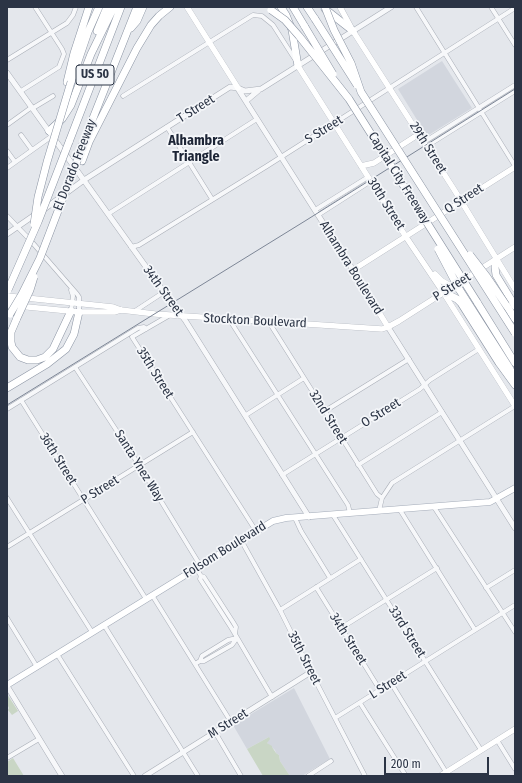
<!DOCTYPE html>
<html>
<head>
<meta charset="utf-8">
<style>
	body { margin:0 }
	#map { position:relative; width:522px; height:783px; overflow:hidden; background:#e4e7ec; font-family:"Fira Sans Condensed",sans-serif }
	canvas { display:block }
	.frame { position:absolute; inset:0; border:8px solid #2b3445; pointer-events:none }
	.scale { position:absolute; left:384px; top:757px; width:105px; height:18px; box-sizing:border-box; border:2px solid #2b3445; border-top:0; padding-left:5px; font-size:12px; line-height:14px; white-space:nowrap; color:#2b3445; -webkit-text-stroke:3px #f4f6f9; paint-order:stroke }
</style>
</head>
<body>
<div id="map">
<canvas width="522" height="783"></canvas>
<div class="frame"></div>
<div class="scale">200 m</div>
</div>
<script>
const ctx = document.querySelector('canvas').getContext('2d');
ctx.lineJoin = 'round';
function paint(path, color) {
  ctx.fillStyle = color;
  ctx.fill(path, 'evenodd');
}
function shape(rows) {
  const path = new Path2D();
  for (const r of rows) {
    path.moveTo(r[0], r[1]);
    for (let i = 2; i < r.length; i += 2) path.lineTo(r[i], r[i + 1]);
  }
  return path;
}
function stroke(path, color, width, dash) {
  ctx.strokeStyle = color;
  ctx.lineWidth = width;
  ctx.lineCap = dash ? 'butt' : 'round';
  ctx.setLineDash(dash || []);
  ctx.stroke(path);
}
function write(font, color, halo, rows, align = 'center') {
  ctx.font = font + ' "Fira Sans Condensed",sans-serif';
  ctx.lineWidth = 3.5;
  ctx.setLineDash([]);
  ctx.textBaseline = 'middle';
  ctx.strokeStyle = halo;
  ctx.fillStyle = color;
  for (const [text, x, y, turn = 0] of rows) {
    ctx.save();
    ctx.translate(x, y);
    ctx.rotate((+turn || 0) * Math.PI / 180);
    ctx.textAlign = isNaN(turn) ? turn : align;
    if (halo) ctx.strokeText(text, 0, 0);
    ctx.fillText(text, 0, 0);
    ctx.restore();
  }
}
paint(shape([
	[442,61,472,108,427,136,398,89],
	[294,688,330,759,302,776,290,776,280,761,279,755,276,753,275,750,267,743,269,737,247,749,233,725]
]), '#d2d6de');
paint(shape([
	[7,694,18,711,12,715,8,710,9,708,7,704],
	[269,737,270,739,267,743,272,746,272,747,276,753,279,755,280,761,290,776,263,776,247,749],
	[13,758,24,776,7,776,7,762]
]), '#c9d6c5');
const minor = shape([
	[416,7,515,166],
	[491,7,515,45],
	[7,60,67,23,73,15,76,7],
	[21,91,59,67,64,54,62,49,35,7],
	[123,96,253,15,262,16,273,25,296,61],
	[33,108,53,96],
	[7,125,32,107],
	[167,127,212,199],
	[21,135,32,150],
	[424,142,515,85],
	[427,146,515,91],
	[7,151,15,162],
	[7,168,52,136],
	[315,210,368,177],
	[108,214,257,119],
	[318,215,371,181],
	[7,216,31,241,77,294,79,297,79,312],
	[131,247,139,245,267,166,515,8],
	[71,311,73,296,71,290],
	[135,311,164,292],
	[170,315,132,337,256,531],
	[229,319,348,505,350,513],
	[270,321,272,327,377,494,382,498],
	[75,367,139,465,200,565],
	[21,400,146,599],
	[7,409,138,328,144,327,146,329],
	[325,411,409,359],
	[246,415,304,378],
	[358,465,442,412],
	[282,475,420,389,430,380,479,349],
	[7,498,92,632],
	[434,507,515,632],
	[400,510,475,630],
	[379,511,382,498,392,483,515,406],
	[333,515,481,750],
	[295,518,301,531,330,578],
	[241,540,280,610,311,672,365,776],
	[7,547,193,432],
	[196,568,201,576,204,577,233,622,236,627,235,634],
	[201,576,200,579,232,629,272,697],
	[316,587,380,690],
	[486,588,515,570],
	[152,595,231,722],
	[280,610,361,559],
	[7,618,37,667],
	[104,625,198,776],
	[341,628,437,568],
	[57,654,134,776],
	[200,661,202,656,228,640,237,638],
	[195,664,200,661,204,661,232,645,237,638],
	[391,683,446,772],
	[360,703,406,776],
	[335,718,515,605],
	[215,732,241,776],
	[497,740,515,769],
	[7,758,39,739],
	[308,776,331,761]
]);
const tertiary = shape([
	[7,73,164,292,185,320,309,517],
	[238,89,353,270],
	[246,101,259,90],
	[43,210,84,180,230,87,238,88,245,91,261,89,391,7],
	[7,234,36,214],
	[388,327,515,528],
	[7,686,62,776],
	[145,776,311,672]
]);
const secondary = shape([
	[187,7,238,88],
	[340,7,353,31,455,191,515,289],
	[298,66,406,237,443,292,515,406],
	[361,166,374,163,419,134],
	[435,274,442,281,449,285,453,286],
	[7,296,113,307,121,310,155,314,382,329,388,327,399,321,515,247],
	[7,301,21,302],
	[7,305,79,312,115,312,121,310],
	[388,327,353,270,515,167],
	[440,776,515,729]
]);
const primary = shape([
	[7,685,273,521,286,518,490,502,515,488]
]);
const motorway = shape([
	[281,7,286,15,292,30,298,66],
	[293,7,305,27],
	[307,7,315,19],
	[325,9,353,31],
	[131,28,137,21,143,7],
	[97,31,107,7],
	[67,82,74,53,89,7],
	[71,82,88,32,99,7],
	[49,131,62,119,71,105,91,54,114,7],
	[69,142,121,7],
	[82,146,137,7],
	[82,161,89,142,137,48,151,25,159,16,170,7],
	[496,259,495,267,496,275,515,306],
	[459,289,510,369,515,380],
	[443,292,457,299,461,303,499,363,515,385],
	[477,302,515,363],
	[506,305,515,319],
	[17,318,11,332,11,342,12,347,20,357,28,360,37,360,45,357,53,349,71,311],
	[7,388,47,364,66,349,74,334,79,312]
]);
stroke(minor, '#a9aeb7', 5);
stroke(tertiary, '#a9aeb7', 6);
stroke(secondary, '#a9aeb7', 6);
stroke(primary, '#a3abb8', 7);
stroke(motorway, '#8b94a3', 8);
stroke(minor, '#f7f8fa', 4);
stroke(tertiary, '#f7f8fa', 5);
stroke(secondary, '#fff', 5.5);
stroke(primary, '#fff', 6);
stroke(motorway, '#fff', 7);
stroke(shape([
	[7,405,305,221,515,89]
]), '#7d8696', 1);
const motorwayBridge = shape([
	[325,7,334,30,351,63,361,92,515,333],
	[271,10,285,20,299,36,349,99,477,302],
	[315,19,357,85],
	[305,27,333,74],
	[34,224,38,197,47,162,71,82],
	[438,249,459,289],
	[470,255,487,277,506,305],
	[8,290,38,222,69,142],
	[10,314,22,294,40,258,79,156],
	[17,318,30,290,34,277]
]);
stroke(motorwayBridge, '#8b94a3', 8, []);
stroke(motorwayBridge, '#fff', 7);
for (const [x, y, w] of [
	[95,75,38]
]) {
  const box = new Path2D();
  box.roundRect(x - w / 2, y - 10, w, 20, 3);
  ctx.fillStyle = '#f4f6f9';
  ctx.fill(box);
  stroke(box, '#2b3445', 1);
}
write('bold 12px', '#2b3445', null, [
	["US 50",95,75]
]);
write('13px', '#2b3445', '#f4f6f9', [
	["T Street",196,109,-32],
	["S Street",324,130,-32],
	["29th Street",428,148,58],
	["El Dorado Freeway",75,165,-69],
	["Capital City Freeway",399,178,58],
	["Q Street",464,199,-33],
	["30th Street",386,204,58],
	["Alhambra Boulevard",351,268,58],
	["P Street",452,287,-32],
	["34th Street",163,291,54],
	["Stockton Boulevard",255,321,3],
	["35th Street",155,373,58],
	["O Street",381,413,-32],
	["32nd Street",328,417,58],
	["36th Street",58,459,58],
	["Santa Ynez Way",139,466,58],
	["P Street",100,490,-32],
	["Folsom Boulevard",225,550,-32],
	["33rd Street",407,632,58],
	["34th Street",348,639,58],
	["35th Street",304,658,63],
	["L Street",388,685,-32],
	["M Street",228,724,-32]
]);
write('bold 14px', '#1d2536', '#f4f6f9', [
	["Alhambra",196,141],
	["Triangle",196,157]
]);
</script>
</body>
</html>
